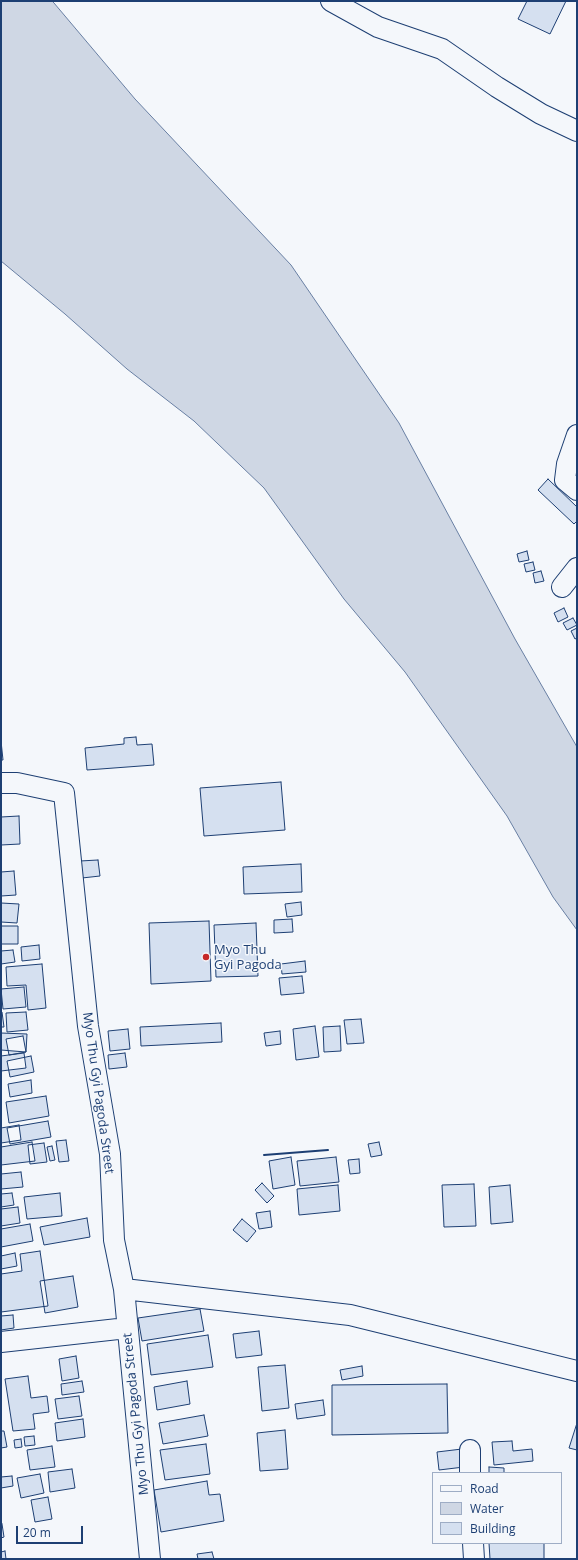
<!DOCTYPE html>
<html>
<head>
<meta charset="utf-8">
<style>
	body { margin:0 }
	#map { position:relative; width:578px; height:1560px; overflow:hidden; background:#f4f7fb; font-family:"Open Sans",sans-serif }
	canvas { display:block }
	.frame { position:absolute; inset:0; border:2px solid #1d3f73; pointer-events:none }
	.legend { position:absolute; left:432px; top:1472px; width:130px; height:72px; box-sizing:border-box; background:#f4f7fb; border:1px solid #9eadc5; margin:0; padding:5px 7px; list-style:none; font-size:12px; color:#1d3f73 }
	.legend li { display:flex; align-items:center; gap:8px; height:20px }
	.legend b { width:20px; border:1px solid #9eadc5 }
	.scale { position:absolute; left:16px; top:1526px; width:67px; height:18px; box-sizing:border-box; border:2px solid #1d3f73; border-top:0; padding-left:5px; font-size:12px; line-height:14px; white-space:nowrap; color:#1d3f73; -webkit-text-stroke:3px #f4f7fb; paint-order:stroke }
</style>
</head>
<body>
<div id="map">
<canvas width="578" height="1560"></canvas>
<div class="frame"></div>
<ul class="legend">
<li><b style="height:5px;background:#f4f7fb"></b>Road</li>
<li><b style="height:11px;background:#cfd7e4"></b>Water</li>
<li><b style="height:11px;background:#d5e0f0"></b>Building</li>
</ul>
<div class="scale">20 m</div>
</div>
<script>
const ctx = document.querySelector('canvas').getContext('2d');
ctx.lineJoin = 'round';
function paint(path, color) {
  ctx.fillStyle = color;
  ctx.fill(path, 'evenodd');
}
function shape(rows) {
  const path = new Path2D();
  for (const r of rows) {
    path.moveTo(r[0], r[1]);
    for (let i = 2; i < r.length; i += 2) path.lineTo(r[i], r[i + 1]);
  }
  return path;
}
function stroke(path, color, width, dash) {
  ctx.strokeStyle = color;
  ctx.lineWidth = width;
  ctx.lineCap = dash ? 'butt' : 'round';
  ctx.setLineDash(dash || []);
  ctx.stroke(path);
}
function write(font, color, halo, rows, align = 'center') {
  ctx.font = font + ' "Open Sans",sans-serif';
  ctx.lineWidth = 3;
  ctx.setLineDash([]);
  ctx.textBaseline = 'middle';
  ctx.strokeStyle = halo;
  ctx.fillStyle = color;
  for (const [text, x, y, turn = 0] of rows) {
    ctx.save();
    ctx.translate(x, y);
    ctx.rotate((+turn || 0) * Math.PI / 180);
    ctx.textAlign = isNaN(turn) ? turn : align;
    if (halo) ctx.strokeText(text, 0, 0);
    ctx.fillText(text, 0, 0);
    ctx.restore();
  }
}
const water = shape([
	[1,1,52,1,54,3,135,99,291,265,399,423,515,639,577,747,577,930,553,897,507,816,405,672,344,599,264,488,194,421,127,369,65,314,1,261,1,1]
]);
paint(water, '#cfd7e4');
stroke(water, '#687fa3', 1);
const building = shape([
	[527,1,566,1,550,34,518,19,527,1],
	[548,479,577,507,577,521,574,524,538,490,548,479],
	[527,551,529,560,519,562,517,554,527,551],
	[533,562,535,570,526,572,524,564,533,562],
	[541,571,544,581,535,583,533,573,541,571],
	[564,608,568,617,558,622,554,613,564,608],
	[573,618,577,625,567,630,563,623,573,618],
	[577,628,577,638,575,639,571,631,577,628],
	[136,737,137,745,152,744,154,765,87,770,85,748,124,744,124,738,136,737],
	[1,741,3,760,1,760,1,741],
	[281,782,285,830,204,836,200,788,281,782],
	[19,816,20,844,1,845,1,817,19,816],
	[98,860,100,876,82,878,80,861,98,860],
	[301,864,302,892,244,894,243,867,301,864],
	[14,871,16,895,1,896,1,872,14,871],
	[301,902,302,915,287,917,285,904,301,902],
	[1,903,19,904,17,923,1,922,1,903],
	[292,919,293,932,274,933,274,920,292,919],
	[209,921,211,981,151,984,149,923,209,921],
	[256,923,258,976,216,977,214,925,256,923],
	[1,926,18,926,18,944,1,944,1,926],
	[39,945,40,959,22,961,21,947,39,945],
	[13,950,15,962,1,964,1,951,13,950],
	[305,961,306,972,282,974,281,964,305,961],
	[42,964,46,1008,28,1010,26,985,7,986,6,967,42,964],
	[302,976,304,993,281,995,279,978,302,976],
	[24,987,26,1007,3,1009,1,989,24,987],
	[1,1012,2,1012,4,1027,1,1027,1,1012],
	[26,1012,28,1030,7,1032,6,1013,26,1012],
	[361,1019,364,1043,347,1044,344,1020,361,1019],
	[221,1023,222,1042,141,1046,140,1027,221,1023],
	[315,1026,319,1057,296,1060,293,1029,315,1026],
	[340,1026,341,1051,324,1052,323,1027,340,1026],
	[128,1029,130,1049,110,1051,108,1031,128,1029],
	[280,1031,281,1044,266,1046,264,1033,280,1031],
	[1,1033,27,1034,26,1052,1,1050,1,1033],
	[23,1036,26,1052,9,1055,6,1039,23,1036],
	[24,1053,26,1068,1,1071,1,1056,24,1053],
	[125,1053,127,1067,109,1069,108,1055,125,1053],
	[31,1056,34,1072,10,1077,7,1061,31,1056],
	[31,1080,32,1093,10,1097,8,1084,31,1080],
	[46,1096,49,1116,9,1123,6,1102,46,1096],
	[48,1121,51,1137,10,1144,7,1128,48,1121],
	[19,1125,21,1140,1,1143,1,1128,19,1125],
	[66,1140,69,1161,59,1162,56,1141,66,1140],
	[32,1142,35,1161,1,1165,1,1147,32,1142],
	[379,1142,382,1155,371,1157,368,1144,379,1142],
	[44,1143,47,1162,30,1164,28,1145,44,1143],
	[52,1146,55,1160,50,1161,47,1147,52,1146],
	[291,1157,295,1185,273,1189,269,1161,291,1157],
	[336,1157,339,1182,300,1186,297,1161,336,1157],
	[359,1159,360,1173,350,1174,348,1160,359,1159],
	[21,1172,23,1187,1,1189,1,1174,21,1172],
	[262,1183,274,1196,267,1203,255,1190,262,1183],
	[474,1184,476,1226,444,1227,442,1185,474,1184],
	[338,1185,340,1211,299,1215,297,1189,338,1185],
	[510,1185,513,1222,491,1224,489,1187,510,1185],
	[12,1193,14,1205,1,1207,1,1194,12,1193],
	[60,1193,62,1216,27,1219,24,1197,60,1193],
	[18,1207,20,1223,1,1226,1,1209,18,1207],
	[270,1211,272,1227,259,1229,256,1213,270,1211],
	[87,1218,90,1237,44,1245,40,1227,87,1218],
	[242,1219,256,1231,247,1242,233,1230,242,1219],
	[30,1224,33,1241,1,1247,1,1229,30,1224],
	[40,1251,48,1306,1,1312,1,1274,22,1271,20,1254,40,1251],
	[15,1253,17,1266,1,1269,1,1256,15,1253],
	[73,1276,78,1307,45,1313,40,1281,73,1276],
	[200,1309,204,1331,142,1341,138,1318,200,1309],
	[13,1315,14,1328,1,1330,1,1316,13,1315],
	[259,1331,262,1355,236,1358,233,1334,259,1331],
	[208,1335,213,1367,151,1375,147,1344,208,1335],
	[76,1356,79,1378,62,1381,59,1359,76,1356],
	[285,1365,289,1408,262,1411,258,1367,285,1365],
	[362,1366,363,1376,342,1380,340,1370,362,1366],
	[28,1376,31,1398,47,1396,49,1412,33,1414,35,1429,13,1431,5,1379,28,1376],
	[82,1381,84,1392,62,1395,61,1384,82,1381],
	[187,1381,190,1404,157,1410,154,1387,187,1381],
	[447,1384,448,1433,332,1435,332,1385,447,1384],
	[79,1396,82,1416,58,1419,55,1399,79,1396],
	[323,1400,325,1415,297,1419,295,1404,323,1400],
	[204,1415,208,1436,163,1444,159,1423,204,1415],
	[83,1419,85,1437,57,1441,55,1423,83,1419],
	[577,1423,577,1450,569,1448,577,1423],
	[285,1430,288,1469,260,1471,257,1433,285,1430],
	[1,1431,4,1431,7,1447,1,1448,1,1431],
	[34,1436,35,1445,25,1446,24,1437,34,1436],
	[21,1439,22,1447,15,1448,14,1440,21,1439],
	[512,1441,513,1451,532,1449,533,1461,494,1465,492,1442,512,1441],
	[206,1444,210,1474,165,1480,160,1450,206,1444],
	[52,1446,55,1467,30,1470,27,1450,52,1446],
	[462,1449,464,1467,439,1470,437,1452,462,1449],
	[489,1467,504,1468,504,1473,489,1473,489,1467],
	[72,1469,75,1488,50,1492,48,1472,72,1469],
	[40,1474,44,1493,21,1498,17,1478,40,1474],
	[12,1476,13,1486,1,1488,1,1477,12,1476],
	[207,1481,209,1495,220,1494,224,1521,161,1532,154,1490,207,1481],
	[48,1497,52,1519,35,1522,31,1500,48,1497],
	[2,1524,4,1537,1,1538,1,1525,2,1524],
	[489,1543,544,1543,544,1559,490,1559,489,1543],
	[5,1551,6,1559,1,1559,1,1552,5,1551],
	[212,1552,214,1559,198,1559,197,1554,212,1552]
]);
paint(building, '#d5e0f0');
stroke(building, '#1d3f73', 1);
const street = shape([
	[331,1,378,27,442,49,497,87,541,114,577,131],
	[577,435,567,464,565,480,577,490],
	[562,587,577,568],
	[1,783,17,783,64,793,88,1026,110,1154,114,1240,124,1289,150,1559],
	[124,1289,350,1315,577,1371],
	[1,1342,127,1328],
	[470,1450,470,1473],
	[473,1543,474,1559]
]);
stroke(street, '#1d3f73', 22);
stroke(street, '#f4f7fb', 20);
stroke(shape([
	[264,1155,328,1150]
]), '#1d3f73', 2);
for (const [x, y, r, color] of [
	[206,957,4,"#c62828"]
]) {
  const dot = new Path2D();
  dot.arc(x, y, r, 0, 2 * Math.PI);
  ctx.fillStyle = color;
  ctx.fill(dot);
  stroke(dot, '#f4f7fb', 1.5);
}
write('13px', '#1d3f73', '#f4f7fb', [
	["Myo Thu",214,950],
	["Gyi Pagoda",214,965]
], 'left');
write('13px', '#1d3f73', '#f4f7fb', [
	["Myo Thu Gyi Pagoda Street",98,1093,82],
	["Myo Thu Gyi Pagoda Street",136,1414,-96]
]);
</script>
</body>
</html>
